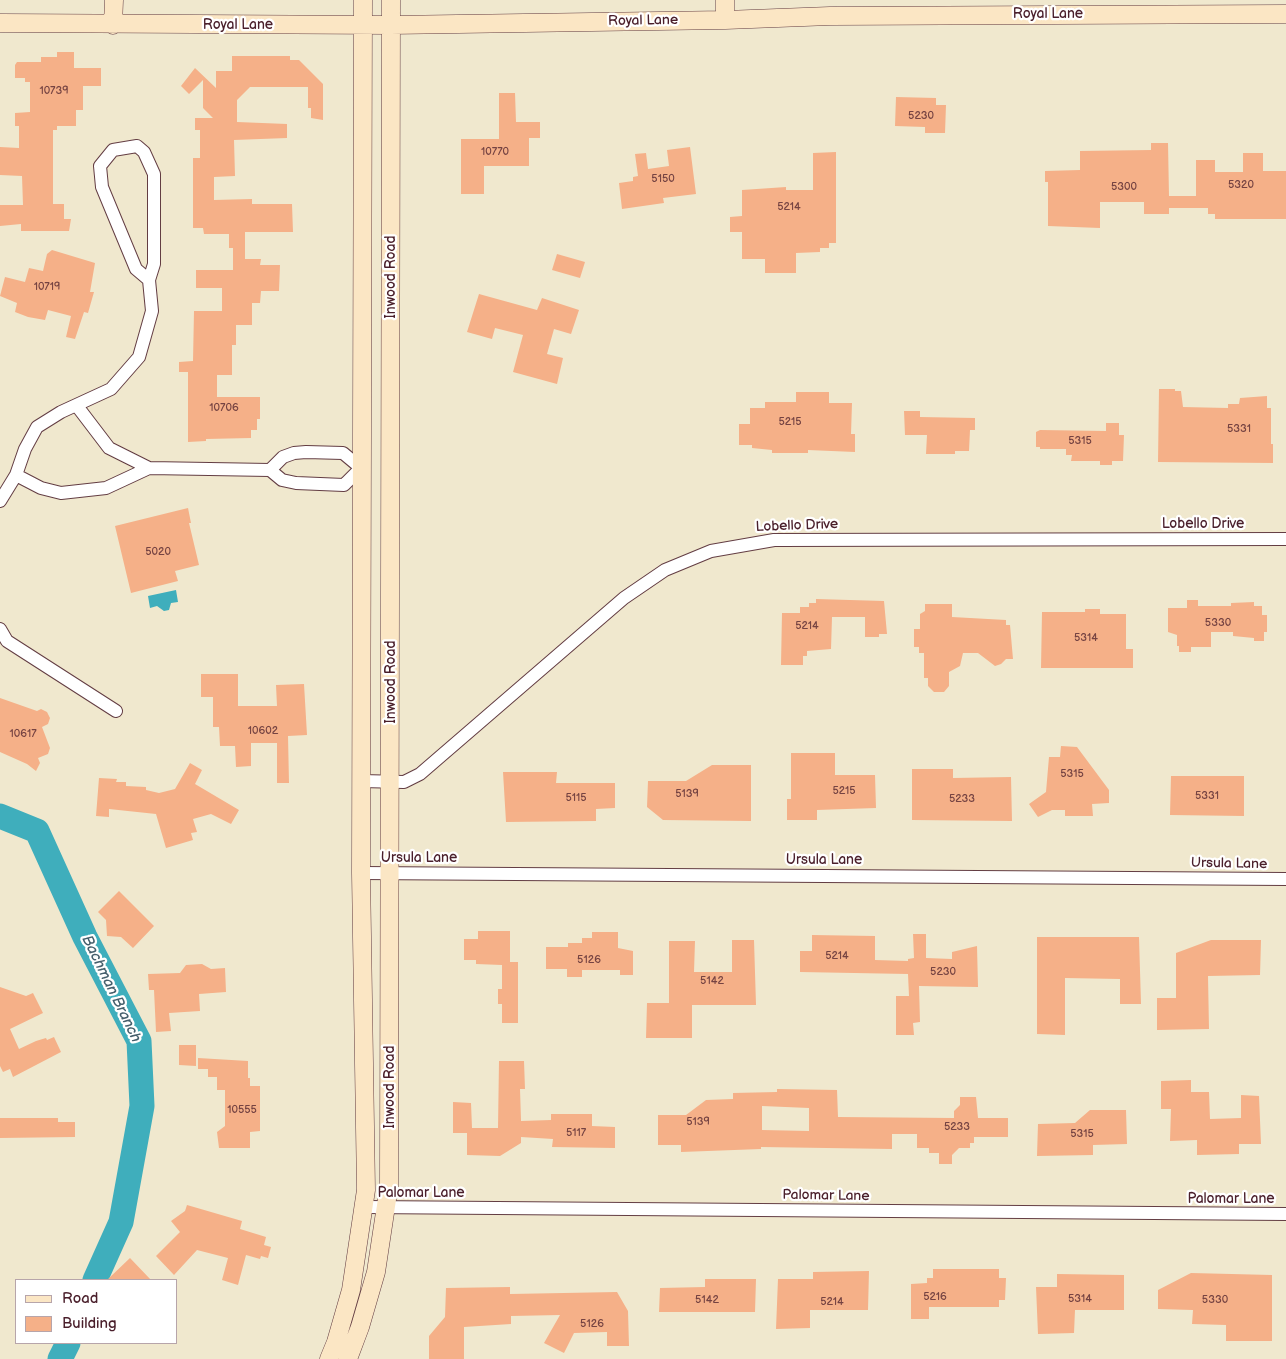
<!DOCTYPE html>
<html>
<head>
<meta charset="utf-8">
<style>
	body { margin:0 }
	#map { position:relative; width:1286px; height:1359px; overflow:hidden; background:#f0e8ce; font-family:"Balsamiq Sans",sans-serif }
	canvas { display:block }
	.legend { position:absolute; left:15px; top:1279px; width:162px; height:65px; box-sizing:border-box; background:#fff; border:1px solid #b7a5aa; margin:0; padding:6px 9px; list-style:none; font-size:15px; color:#4a1f2b }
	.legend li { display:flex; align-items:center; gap:10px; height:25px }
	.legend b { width:25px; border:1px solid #b7a5aa }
</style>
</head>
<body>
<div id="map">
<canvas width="1286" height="1359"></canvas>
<ul class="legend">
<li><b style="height:6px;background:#fbe6c4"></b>Road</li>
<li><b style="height:14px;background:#f5b088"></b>Building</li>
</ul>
</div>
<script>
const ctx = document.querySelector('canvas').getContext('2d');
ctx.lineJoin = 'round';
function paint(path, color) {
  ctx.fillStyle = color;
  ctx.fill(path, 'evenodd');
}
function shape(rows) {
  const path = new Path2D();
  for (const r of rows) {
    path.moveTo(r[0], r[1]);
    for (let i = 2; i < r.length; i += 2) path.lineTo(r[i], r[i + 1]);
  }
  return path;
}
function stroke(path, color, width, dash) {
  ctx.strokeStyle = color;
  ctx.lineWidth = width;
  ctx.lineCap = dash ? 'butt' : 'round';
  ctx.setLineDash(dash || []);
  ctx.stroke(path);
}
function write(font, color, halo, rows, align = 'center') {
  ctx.font = font + ' "Balsamiq Sans",sans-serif';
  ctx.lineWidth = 4.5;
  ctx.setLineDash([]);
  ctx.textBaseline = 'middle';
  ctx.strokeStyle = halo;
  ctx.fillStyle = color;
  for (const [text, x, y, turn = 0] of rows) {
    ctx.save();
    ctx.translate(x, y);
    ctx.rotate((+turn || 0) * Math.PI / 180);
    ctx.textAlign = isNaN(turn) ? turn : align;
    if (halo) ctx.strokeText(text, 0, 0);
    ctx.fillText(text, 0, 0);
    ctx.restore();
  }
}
paint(shape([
	[176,590,178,602,171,603,169,610,164,611,157,606,150,608,148,596]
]), '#3faebc');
stroke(shape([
	[0,816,37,831,85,937,139,1041,142,1106,121,1222,95,1280],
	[60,1359,68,1343]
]), '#3faebc', 25);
paint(shape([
	[57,52,74,52,74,68,101,68,101,86,83,86,83,110,76,110,76,126,57,126,57,130,53,130,53,204,64,204,64,219,71,219,69,231,21,231,21,224,0,226,0,205,23,205,22,176,0,175,0,147,19,148,19,126,15,126,15,113,30,112,30,82,25,82,25,78,15,78,15,65,17,62,41,62,41,57,57,57],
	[232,56,290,56,290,60,299,60,323,84,323,120,311,118,311,108,308,108,308,87,250,87,237,100,237,122,287,124,287,138,234,140,235,176,214,177,214,200,252,199,252,204,292,204,293,232,245,232,245,259,261,259,260,265,280,265,279,291,261,291,260,303,252,303,252,325,236,325,236,345,232,345,232,375,217,375,217,397,260,397,260,419,257,419,257,430,251,430,251,438,206,439,206,441,188,442,188,372,179,372,179,362,193,361,194,311,222,311,222,288,196,288,196,270,233,270,233,248,229,248,229,234,204,234,203,228,193,228,193,158,200,158,200,130,195,130,195,118,213,118,203,108,203,80,189,94,181,86,195,68,216,88,216,71,232,71],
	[499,93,515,93,516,122,540,122,540,138,529,138,529,166,484,166,484,194,461,194,461,139,499,139],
	[896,97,936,98,936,105,946,105,945,133,925,133,925,127,895,126],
	[1151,143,1168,143,1169,196,1196,196,1196,160,1215,160,1215,172,1243,172,1243,153,1263,153,1263,171,1286,171,1286,219,1215,219,1215,214,1208,214,1208,208,1169,208,1169,214,1144,214,1144,202,1100,202,1100,228,1048,226,1048,182,1045,182,1045,171,1080,170,1080,151,1151,150],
	[690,147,696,194,663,198,664,203,622,209,619,183,633,181,633,177,638,176,635,154,646,153,648,169,669,166,667,150],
	[836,152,836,243,829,243,829,248,820,248,820,252,796,253,796,273,765,273,765,259,742,259,742,232,730,232,730,217,742,216,742,190,786,187,786,190,813,190,813,153],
	[52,250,95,263,90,292,94,292,88,313,84,312,75,339,66,337,71,316,48,310,45,320,28,317,15,312,17,303,0,296,5,277,25,282,29,268,43,271,47,254],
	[557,254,585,262,580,278,552,270],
	[479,294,537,310,542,298,579,310,571,334,554,329,547,354,563,358,557,384,513,372,523,335,495,328,492,339,467,332],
	[1159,389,1175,389,1175,391,1181,391,1183,407,1228,408,1228,404,1239,404,1240,398,1267,396,1267,408,1271,408,1271,444,1273,444,1273,463,1158,462],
	[796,392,829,392,829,403,852,403,851,434,855,434,855,452,808,450,808,453,772,453,772,450,752,448,752,445,739,445,739,424,750,424,750,408,765,408,765,402,796,402],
	[904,411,920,411,920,417,975,418,975,430,970,430,969,451,955,451,955,454,926,454,927,435,905,435],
	[1106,423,1119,423,1119,435,1124,435,1123,461,1112,461,1112,465,1100,465,1100,461,1071,461,1072,455,1066,455,1066,449,1040,449,1040,447,1036,447,1036,432,1040,430,1106,431],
	[188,508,191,523,189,523,199,565,175,571,178,581,131,593,115,526],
	[816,599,884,601,887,634,879,634,879,637,865,637,865,617,832,617,831,649,807,651,807,656,803,656,803,665,781,665,782,613,800,613,800,607,809,607,809,603,816,603],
	[1187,600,1198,600,1198,606,1231,606,1231,603,1254,602,1254,606,1262,606,1262,615,1267,615,1267,632,1264,632,1264,641,1254,641,1254,638,1233,636,1233,632,1211,632,1211,647,1191,647,1191,652,1179,652,1179,646,1177,646,1177,635,1168,632,1168,608,1187,608],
	[925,604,952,604,952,617,1006,620,1006,625,1010,625,1013,659,1006,659,1001,664,995,666,978,653,963,653,960,666,949,672,949,686,944,692,934,692,928,686,928,678,924,678,924,653,919,653,919,647,914,647,914,629,920,629,920,614,925,611],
	[1085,609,1100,609,1100,614,1126,614,1126,649,1133,649,1133,668,1041,668,1042,612,1085,612],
	[201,674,238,674,238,706,277,706,276,685,304,684,307,735,288,736,289,783,277,783,277,743,251,743,251,766,236,767,235,746,220,746,219,727,213,727,213,697,201,697],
	[0,698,37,711,41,709,47,712,50,718,48,724,42,727,50,748,48,754,38,758,40,763,36,771,27,764,0,752],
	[1061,746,1077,747,1109,790,1109,803,1092,804,1093,816,1065,816,1065,810,1052,810,1038,817,1029,804,1046,792,1049,757,1060,757],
	[791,753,835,753,835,775,875,775,876,808,817,810,817,820,787,820,787,799,791,799],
	[190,763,202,770,195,784,239,810,231,824,211,814,193,819,197,832,191,833,193,840,166,848,156,814,109,809,109,817,96,816,99,778,117,779,116,782,126,782,126,786,146,787,146,790,159,793,175,789],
	[712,765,751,765,751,821,663,820,647,807,648,781,686,781],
	[912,769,953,769,953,778,1011,777,1012,821,912,820],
	[503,772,557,772,556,783,615,783,615,808,596,809,596,821,506,822],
	[1171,776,1244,776,1244,816,1170,815],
	[119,891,154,926,133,948,121,937,107,936,106,920,98,912],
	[478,931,510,931,510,962,518,962,518,1023,502,1023,502,1004,498,1004,498,989,502,989,502,965,476,964,476,960,464,960,464,939,478,939],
	[592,932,618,932,618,948,633,951,633,975,620,975,620,970,582,970,582,977,567,977,567,969,546,969,546,947,568,947,568,943,582,943,582,938,592,938],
	[913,934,926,934,926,958,952,959,952,952,977,946,978,987,919,986,920,1022,913,1023,914,1035,896,1035,896,996,909,996,908,974,800,972,800,951,812,951,812,935,875,936,875,960,908,961,908,959,914,958],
	[1037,937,1139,937,1141,1004,1120,1004,1120,979,1065,978,1065,1035,1037,1034],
	[732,940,754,940,756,1005,692,1005,692,1038,646,1038,647,1003,669,1003,669,941,695,941,694,972,732,972],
	[1211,940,1261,940,1260,975,1208,976,1209,1029,1157,1030,1157,998,1176,998,1176,953],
	[202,964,211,969,225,968,226,992,199,994,200,1011,169,1013,171,1031,156,1032,154,990,149,990,148,974,180,973,186,965],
	[0,987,26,996,33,993,43,1013,10,1029,19,1049,36,1041,46,1038,47,1040,54,1037,61,1052,13,1077,10,1069,3,1072,0,1066],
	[179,1045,196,1045,196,1066,179,1065],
	[198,1058,248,1061,248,1078,250,1078,250,1086,260,1086,260,1131,250,1132,250,1148,219,1148,217,1132,225,1126,225,1090,217,1090,217,1077,208,1077,208,1069,198,1069],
	[499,1061,524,1061,525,1089,520,1089,521,1121,551,1120,551,1114,592,1114,592,1126,615,1127,615,1148,552,1147,553,1139,521,1137,521,1143,500,1156,467,1155,467,1133,453,1133,453,1102,471,1103,472,1128,498,1128],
	[1191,1080,1191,1092,1209,1092,1210,1119,1241,1118,1241,1095,1259,1096,1261,1144,1239,1144,1239,1154,1197,1155,1197,1140,1170,1141,1171,1109,1161,1109,1161,1081],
	[777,1089,837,1090,838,1117,954,1118,954,1111,960,1105,960,1097,976,1097,978,1118,1008,1118,1008,1137,974,1137,974,1143,970,1143,970,1148,959,1148,952,1155,952,1164,939,1164,939,1153,929,1153,929,1148,917,1148,917,1134,892,1134,892,1149,761,1147,761,1149,681,1152,681,1145,658,1145,658,1115,686,1115,706,1100,733,1099,733,1093,777,1092],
	[762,1106,809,1108,809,1131,762,1130],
	[1090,1110,1126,1110,1127,1144,1093,1145,1093,1155,1037,1156,1038,1124,1075,1123],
	[0,1118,58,1118,58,1122,75,1122,75,1137,0,1138],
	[187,1205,242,1221,240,1229,266,1237,264,1245,271,1247,268,1258,261,1256,260,1259,246,1255,238,1285,222,1280,228,1258,197,1250,174,1275,156,1256,180,1232,171,1221,185,1211],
	[130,1258,151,1280,107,1280],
	[933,1269,999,1269,999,1278,1006,1278,1005,1300,999,1300,999,1307,929,1307,929,1319,911,1319,911,1284,927,1283,927,1278,933,1278],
	[869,1271,868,1310,810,1310,810,1328,776,1329,778,1279,813,1279,813,1272],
	[1191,1273,1272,1275,1272,1341,1226,1341,1226,1325,1192,1324,1193,1310,1158,1309,1158,1290],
	[1057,1274,1124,1275,1124,1310,1075,1310,1074,1333,1038,1334,1036,1287,1057,1287],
	[705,1279,756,1279,755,1312,659,1312,660,1288,705,1287],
	[510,1287,510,1294,617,1292,628,1311,629,1346,607,1346,607,1332,574,1333,564,1353,544,1343,560,1315,511,1316,511,1324,464,1327,464,1359,429,1359,429,1336,445,1317,446,1288]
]), '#f5b088');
const street = shape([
	[77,406,109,448,149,468],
	[16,475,41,488,61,493,106,488,149,468,270,470,282,480,296,483,344,485,361,468,343,453,306,452,294,453,283,457,270,470],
	[0,501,16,475,25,449,37,427,61,412,111,389,139,357,152,311,149,280,154,264,154,174,144,152,137,146,113,150,100,166,102,187,136,269,149,280],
	[0,629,7,641,116,711],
	[361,781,404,782,420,774,624,598,665,570,711,551,774,540,1286,539],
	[361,873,1286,879],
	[365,1207,1286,1214]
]);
const secondary = shape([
	[725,0,725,20],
	[0,23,391,25,725,20,830,16,1286,14],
	[113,25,114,0],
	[329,1359,336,1342,351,1290,366,1190,361,873,363,0],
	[348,1359,360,1327,376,1272,389,1186,391,0]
]);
stroke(street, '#633d43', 14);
stroke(secondary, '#633d43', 19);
stroke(street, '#fff', 12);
stroke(secondary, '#fbe6c4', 18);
write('11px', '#754342', null, [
	["10739",54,91],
	["5230",921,116],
	["10770",495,152],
	["5150",663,179],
	["5320",1241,185],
	["5300",1124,187],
	["5214",789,207],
	["10719",47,287],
	["10706",224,408],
	["5215",790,422],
	["5331",1239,429],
	["5315",1080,441],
	["5020",158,552],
	["5330",1218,623],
	["5214",807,626],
	["5314",1086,638],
	["10602",263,731],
	["10617",23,734],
	["5315",1072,774],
	["5215",844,791],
	["5139",687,794],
	["5331",1207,796],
	["5115",576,798],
	["5233",962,799],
	["5214",837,956],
	["5126",589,960],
	["5230",943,972],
	["5142",712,981],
	["10555",242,1110],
	["5139",698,1122],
	["5233",957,1127],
	["5117",576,1133],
	["5315",1082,1134],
	["5216",935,1297],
	["5314",1080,1299],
	["5142",707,1300],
	["5330",1215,1300],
	["5214",832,1302],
	["5126",592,1324]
]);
write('14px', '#4a1f2b', '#fff', [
	["Royal Lane",1048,14],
	["Royal Lane",643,21,-1],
	["Royal Lane",238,25],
	["Inwood Road",391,277,-90],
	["Lobello Drive",1203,524],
	["Lobello Drive",797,526,-2],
	["Inwood Road",391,682,-90],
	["Ursula Lane",419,858],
	["Ursula Lane",824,860],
	["Ursula Lane",1229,864,1],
	["Inwood Road",390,1087,-90],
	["Palomar Lane",421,1193],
	["Palomar Lane",826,1196,1],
	["Palomar Lane",1231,1199]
]);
write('italic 15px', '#455f6c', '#fff', [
	["Bachman Branch",111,989,64]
]);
</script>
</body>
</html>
